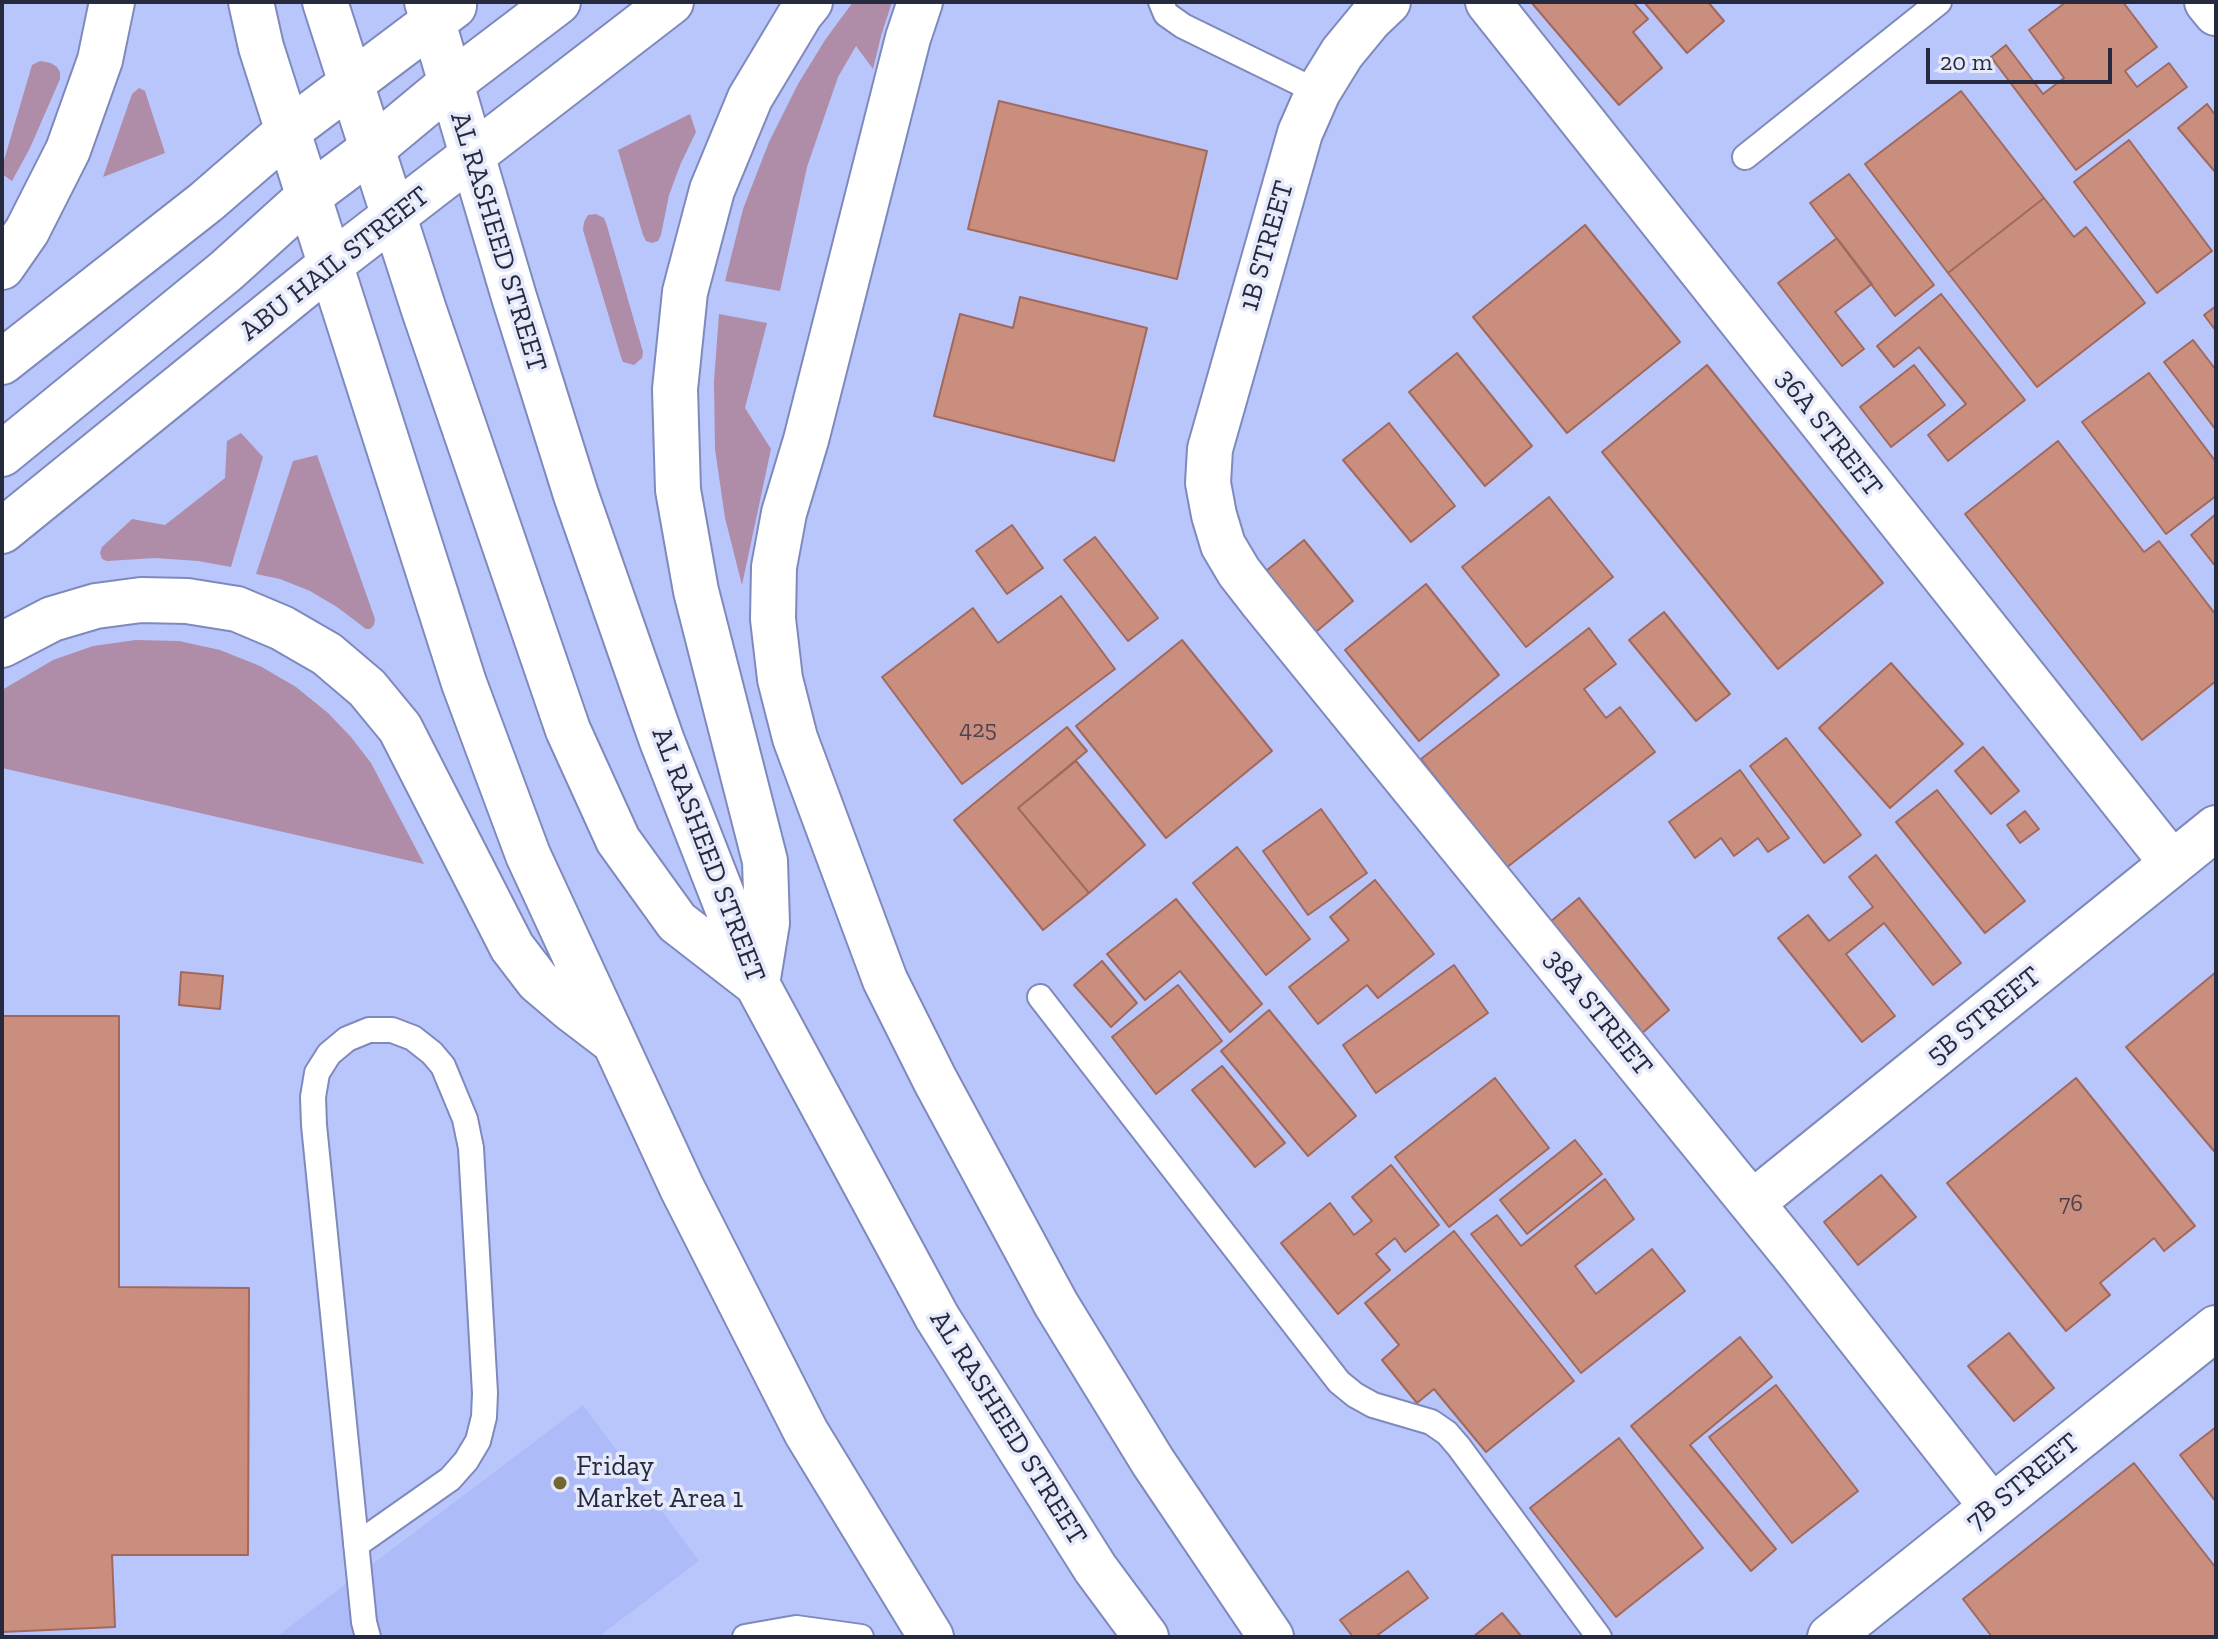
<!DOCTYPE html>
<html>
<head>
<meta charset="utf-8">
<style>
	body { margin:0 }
	#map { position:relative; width:2218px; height:1639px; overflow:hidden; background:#b9c6fc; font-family:"Zilla Slab",serif }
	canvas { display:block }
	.frame { position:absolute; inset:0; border:4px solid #252a3e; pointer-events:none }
	.scale { position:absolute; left:1926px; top:48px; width:186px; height:36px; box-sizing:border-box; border:4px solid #252a3e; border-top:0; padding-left:10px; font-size:24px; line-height:28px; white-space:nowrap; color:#252a3e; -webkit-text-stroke:6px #e5e9fa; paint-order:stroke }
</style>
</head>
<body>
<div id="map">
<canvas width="2218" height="1639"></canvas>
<div class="frame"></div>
<div class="scale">20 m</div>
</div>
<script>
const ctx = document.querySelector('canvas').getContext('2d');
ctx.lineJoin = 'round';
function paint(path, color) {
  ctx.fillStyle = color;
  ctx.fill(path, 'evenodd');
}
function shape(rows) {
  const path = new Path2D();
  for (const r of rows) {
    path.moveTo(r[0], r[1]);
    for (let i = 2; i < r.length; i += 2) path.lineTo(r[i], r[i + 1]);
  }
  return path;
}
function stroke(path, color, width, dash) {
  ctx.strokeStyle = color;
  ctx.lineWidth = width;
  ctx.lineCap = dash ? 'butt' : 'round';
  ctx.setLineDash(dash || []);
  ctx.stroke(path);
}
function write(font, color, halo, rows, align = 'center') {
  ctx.font = font + ' "Zilla Slab",serif';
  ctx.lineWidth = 7;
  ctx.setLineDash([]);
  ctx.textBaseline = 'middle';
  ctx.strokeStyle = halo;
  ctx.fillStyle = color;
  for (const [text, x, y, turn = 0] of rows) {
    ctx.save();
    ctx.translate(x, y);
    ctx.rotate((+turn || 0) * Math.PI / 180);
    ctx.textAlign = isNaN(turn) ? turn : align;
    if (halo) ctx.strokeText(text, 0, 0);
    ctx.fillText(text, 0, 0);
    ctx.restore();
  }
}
paint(shape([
	[583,1405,699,1561,598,1637,276,1637]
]), '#adbbf8');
paint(shape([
	[853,2,892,2,881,36,873,69,856,46,838,77,807,167,780,291,725,281,743,209,769,142,798,84,825,40],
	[40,61,51,63,57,67,60,72,60,79,30,148,12,181,2,174,2,167,32,65],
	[139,88,145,91,165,153,103,177,132,94],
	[690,114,696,132,681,163,669,195,661,235,658,241,652,243,646,241,643,235,618,150],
	[596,214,604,218,607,226,643,352,642,358,634,365,623,362,621,357,583,230,584,222,588,215],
	[719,314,767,323,745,408,771,449,742,585,725,518,715,449,714,381],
	[241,433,263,457,231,567,198,561,155,558,107,561,102,559,100,553,102,547,132,519,165,525,225,478,227,441],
	[317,455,375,619,374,625,370,629,366,629,337,607,310,591,280,579,256,574,293,461],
	[136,640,179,641,220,650,260,666,296,687,328,713,351,737,371,763,424,864,2,768,2,690,53,660,93,646]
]), '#af8ca7');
const building = shape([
	[1531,2,1633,2,1648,19,1633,32,1662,68,1619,105,1531,2],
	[1644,2,1708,2,1724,21,1687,53,1644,2],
	[2066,2,2123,2,2157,47,2125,71,2137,87,2169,63,2187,87,2076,170,1991,57,2006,45,2043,94,2064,78,2029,30,2066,2],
	[1961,91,2044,198,1948,273,1865,164,1961,91],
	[999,101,1207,151,1177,279,968,229,999,101],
	[2207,104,2216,116,2216,173,2178,128,2207,104],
	[2129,140,2212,251,2157,293,2074,182,2129,140],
	[1849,174,1934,285,1895,316,1810,203,1849,174],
	[2044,198,2074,237,2086,227,2145,303,2037,387,1948,273,2044,198],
	[1585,225,1680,342,1567,433,1473,317,1585,225],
	[1837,238,1872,284,1835,312,1864,349,1842,366,1778,283,1837,238],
	[1941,294,2025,400,1948,461,1928,435,1966,404,1919,347,1894,367,1877,346,1941,294],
	[1020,297,1147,328,1114,461,934,416,960,314,1013,328,1020,297],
	[2216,306,2216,331,2204,315,2216,306],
	[2193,340,2216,370,2216,430,2164,362,2193,340],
	[1457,353,1532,446,1485,486,1409,392,1457,353],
	[1707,365,1883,583,1778,669,1602,452,1707,365],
	[1914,365,1945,405,1891,447,1860,407,1914,365],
	[2149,373,2216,462,2216,496,2166,534,2082,422,2149,373],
	[1389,423,1455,506,1411,542,1343,460,1389,423],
	[2058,441,2144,552,2159,541,2216,615,2216,681,2142,740,1965,514,2058,441],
	[1549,497,1613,577,1526,647,1462,567,1549,497],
	[2216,514,2216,567,2191,535,2216,514],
	[1012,525,1043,568,1007,594,976,551,1012,525],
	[1095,537,1158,618,1128,641,1064,560,1095,537],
	[1304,540,1353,601,1299,646,1250,584,1304,540],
	[1426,584,1499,675,1419,741,1345,650,1426,584],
	[1061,596,1115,669,962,784,882,677,973,608,998,643,1061,596],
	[1664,612,1730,694,1696,721,1629,640,1664,612],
	[1589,628,1616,664,1584,689,1606,718,1620,707,1655,752,1506,868,1421,759,1589,628],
	[1182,640,1272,751,1166,838,1076,726,1182,640],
	[1891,663,1963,744,1890,808,1819,728,1891,663],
	[1067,727,1087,751,1018,808,1089,893,1043,930,954,820,1067,727],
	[1786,738,1861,835,1824,863,1750,766,1786,738],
	[1983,747,2019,791,1991,814,1955,771,1983,747],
	[1076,761,1145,845,1089,893,1018,808,1076,761],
	[1740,770,1789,838,1768,852,1758,838,1734,856,1721,838,1695,858,1669,822,1740,770],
	[1937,790,2025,901,1985,933,1896,822,1937,790],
	[1321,809,1367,873,1308,915,1263,851,1321,809],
	[2025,811,2039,829,2020,843,2007,825,2025,811],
	[1237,847,1310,939,1266,975,1193,883,1237,847],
	[1876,855,1961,963,1933,985,1884,923,1846,954,1895,1016,1862,1042,1778,938,1808,915,1829,941,1873,907,1849,877,1876,855],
	[1375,880,1434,954,1378,998,1367,985,1318,1024,1289,987,1349,940,1330,917,1375,880],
	[1579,898,1669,1010,1641,1034,1550,922,1579,898],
	[1176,899,1262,1004,1230,1032,1180,971,1145,1000,1107,954,1176,899],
	[1102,961,1137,1003,1111,1027,1074,985,1102,961],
	[1454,965,1488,1013,1376,1093,1343,1045,1454,965],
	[181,972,223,976,220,1009,179,1005,181,972],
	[2216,972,2216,1150,2214,1151,2126,1047,2216,972],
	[1178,985,1222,1041,1156,1094,1112,1037,1178,985],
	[1269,1010,1356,1116,1308,1156,1221,1051,1269,1010],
	[2,1016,119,1016,119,1287,249,1288,248,1555,112,1555,115,1627,2,1632,2,1016],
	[1222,1066,1285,1143,1255,1167,1192,1090,1222,1066],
	[1495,1078,1549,1148,1449,1227,1395,1157,1495,1078],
	[2076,1078,2195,1226,2164,1251,2154,1238,2100,1283,2110,1295,2066,1331,1947,1183,2076,1078],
	[1575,1140,1602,1174,1527,1234,1500,1200,1575,1140],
	[1391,1165,1439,1225,1405,1252,1395,1238,1376,1254,1390,1270,1338,1314,1281,1243,1330,1203,1354,1235,1372,1221,1352,1197,1391,1165],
	[1881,1175,1916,1217,1858,1265,1824,1222,1881,1175],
	[1605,1179,1634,1219,1575,1266,1596,1294,1652,1249,1685,1291,1581,1373,1471,1234,1497,1215,1521,1246,1605,1179],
	[1454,1231,1574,1381,1486,1452,1434,1389,1417,1403,1382,1360,1399,1345,1365,1303,1454,1231],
	[2009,1333,2054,1388,2014,1421,1968,1366,2009,1333],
	[1740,1337,1772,1377,1690,1445,1776,1549,1751,1571,1631,1426,1740,1337],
	[1776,1385,1858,1491,1792,1543,1709,1437,1776,1385],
	[2216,1427,2216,1502,2180,1455,2216,1427],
	[1619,1438,1703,1548,1616,1617,1530,1508,1619,1438],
	[2134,1463,2216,1568,2216,1637,1992,1637,1963,1599,2134,1463],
	[1408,1571,1428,1598,1375,1637,1353,1637,1340,1620,1408,1571],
	[1502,1613,1521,1636,1520,1637,1473,1637,1502,1613]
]);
paint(building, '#ca8e7f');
stroke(building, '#a1685b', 2);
const lane = shape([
	[1161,2,1166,14,1183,26,1318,92],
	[1745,157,1939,2],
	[1040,997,1339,1382,1355,1395,1373,1405,1431,1422,1447,1433,1459,1447,1599,1637],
	[356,1545,450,1479,466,1461,478,1441,484,1417,485,1393,471,1148,465,1119,443,1066,432,1053,413,1038,392,1030,369,1030,347,1039,329,1054,317,1073,313,1097,314,1125,364,1622,368,1637],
	[745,1637,796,1628,861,1637]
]);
const street = shape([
	[920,2,908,38,806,440,784,513,774,567,773,619,780,679,795,738,885,980,935,1080,1056,1304,1153,1462,1271,1637],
	[1388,2,1370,19,1342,53,1318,92,1300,133,1210,449,1208,483,1214,515,1223,545,1239,572,1260,599,1798,1260,1992,1507],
	[1488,2,2172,863],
	[2207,2,2216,13],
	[1752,1203,2216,828],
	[1830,1637,2216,1328]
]);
const secondary = shape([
	[251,2,261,47,464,683,528,855,682,1188,806,1432,931,1637],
	[325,2,424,310,568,730,618,840,677,922,757,984,767,923,765,861,696,591,678,490,675,389,685,292,712,190,750,98,801,13,810,2],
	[427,2,514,297,576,495,662,741,757,984,937,1317,1095,1568,1146,1637],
	[2,267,27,231,68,150,100,60,112,2],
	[2,362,206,202,288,131,454,6],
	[2,454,226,271,309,196,373,148,450,84,558,2],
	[2,531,330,265,671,2],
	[2,645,52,619,96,606,141,600,187,601,237,609,282,628,327,654,367,688,400,728,512,947,538,981,571,1009,609,1038]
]);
stroke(lane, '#7e89bc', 28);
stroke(street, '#7e89bc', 48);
stroke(secondary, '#7e89bc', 48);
stroke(lane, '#fff', 24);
stroke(street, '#fff', 44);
stroke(secondary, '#fff', 44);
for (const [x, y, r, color] of [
	[560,1483,8,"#746633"]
]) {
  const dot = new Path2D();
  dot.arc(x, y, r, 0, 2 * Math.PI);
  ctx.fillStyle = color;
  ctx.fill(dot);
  stroke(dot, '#e5e9fa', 3);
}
write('24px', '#4e434e', null, [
	["425",978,730],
	["76",2071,1204]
]);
write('28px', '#252a3e', '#e5e9fa', [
	["AL RASHEED STREET",498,242,73],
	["1B STREET",1267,246,-74],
	["ABU HAIL STREET",335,264,-38],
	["36A STREET",1829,433,52],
	["AL RASHEED STREET",708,855,69],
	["38A STREET",1598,1013,51],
	["5B STREET",1984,1016,-39],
	["AL RASHEED STREET",1008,1428,58],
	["7B STREET",2023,1482,-39]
]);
write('28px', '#252a3e', '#e5e9fa', [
	["Friday",576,1467],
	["Market Area 1",576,1499]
], 'left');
</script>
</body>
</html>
